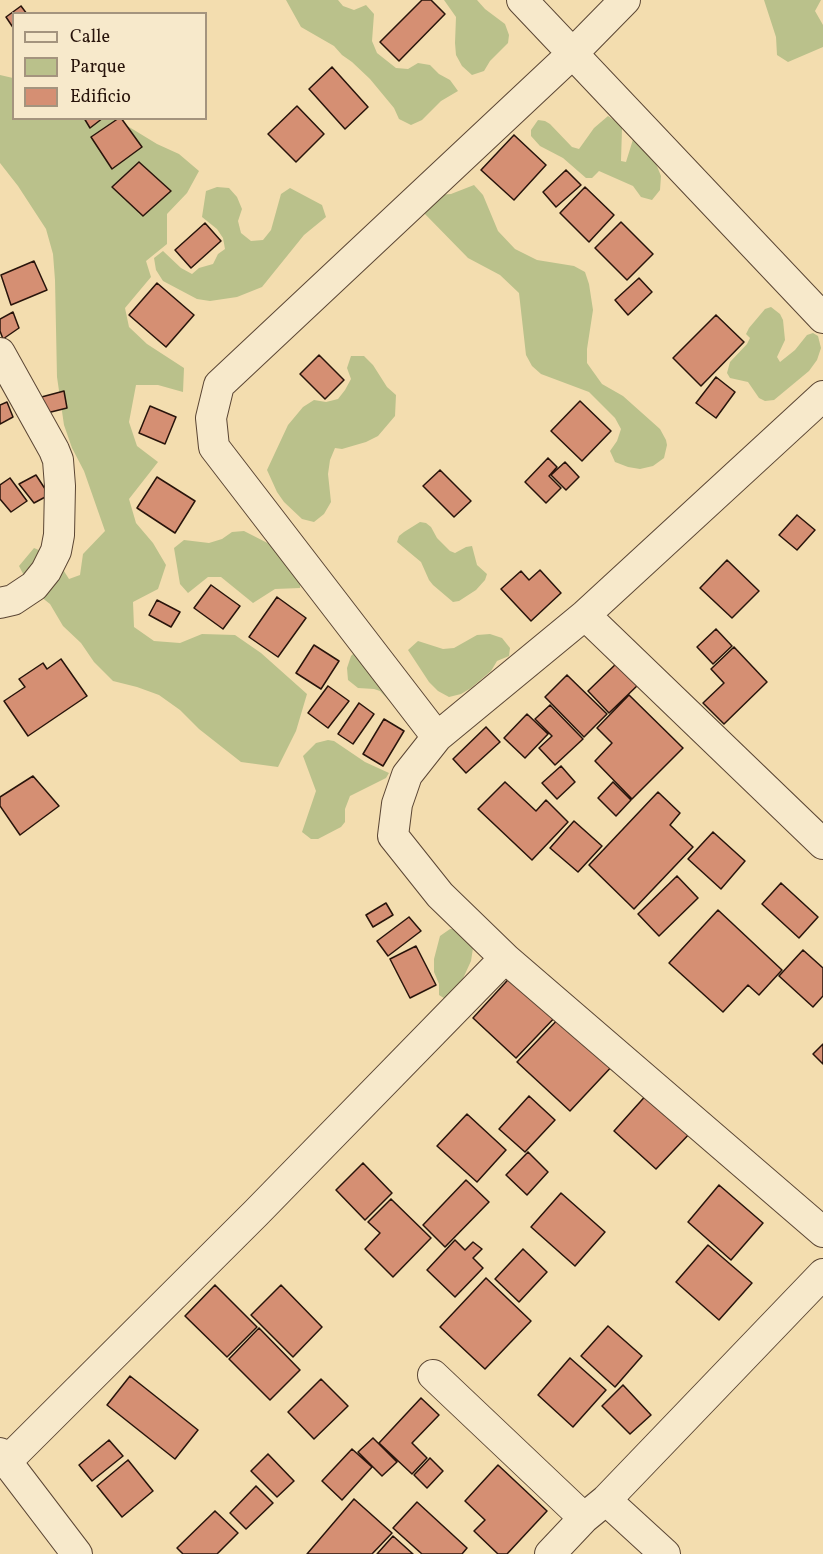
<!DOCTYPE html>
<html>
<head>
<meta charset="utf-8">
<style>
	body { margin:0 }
	#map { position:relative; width:823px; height:1554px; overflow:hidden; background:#f3ddaf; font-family:Vollkorn,serif }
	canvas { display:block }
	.legend { position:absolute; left:12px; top:12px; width:195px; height:108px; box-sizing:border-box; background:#f7e9cb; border:2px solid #a4947e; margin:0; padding:8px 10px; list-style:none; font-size:18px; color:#28140b }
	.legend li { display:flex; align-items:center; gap:12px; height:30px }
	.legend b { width:30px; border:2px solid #a4947e }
</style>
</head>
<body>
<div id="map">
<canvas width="823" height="1554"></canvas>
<ul class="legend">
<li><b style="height:8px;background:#f7e9cb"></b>Calle</li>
<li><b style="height:16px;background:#bac18b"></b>Parque</li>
<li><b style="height:16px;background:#d58f73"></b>Edificio</li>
</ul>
</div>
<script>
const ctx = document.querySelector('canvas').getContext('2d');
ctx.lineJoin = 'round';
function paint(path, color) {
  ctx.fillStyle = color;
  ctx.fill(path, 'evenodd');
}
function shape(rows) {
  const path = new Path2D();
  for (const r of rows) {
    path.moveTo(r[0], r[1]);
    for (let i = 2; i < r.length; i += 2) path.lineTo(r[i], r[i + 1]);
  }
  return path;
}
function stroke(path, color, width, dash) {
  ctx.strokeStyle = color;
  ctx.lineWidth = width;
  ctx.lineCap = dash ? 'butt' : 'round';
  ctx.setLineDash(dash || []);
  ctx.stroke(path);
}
paint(shape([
	[286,0,338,0,343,6,354,10,366,5,374,14,372,41,377,53,396,68,408,69,418,63,430,65,439,74,450,80,458,91,441,101,422,120,411,125,399,119,394,108,370,79,352,62,342,55,334,46,301,27],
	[444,0,477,0,485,9,505,24,509,35,508,43,490,61,484,71,472,75,462,66,456,55,455,43,456,17],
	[764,0,821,0,815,11,823,25,823,47,788,62,777,55,776,37],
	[0,75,13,78,14,118,116,119,157,144,179,154,199,171,187,193,167,214,167,244,146,261,151,277,125,308,129,327,147,344,184,368,183,392,158,385,136,385,129,422,137,446,158,462,129,499,136,523,153,543,166,565,158,589,133,602,134,627,154,641,180,643,202,634,235,635,261,653,307,694,296,731,278,767,241,762,199,729,180,710,159,695,137,687,113,681,94,662,81,643,63,626,50,604,31,589,19,566,34,548,55,557,69,579,80,575,83,554,105,531,84,471,72,448,64,425,57,377,55,280,53,254,46,229,18,186,0,163],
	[608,116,618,123,622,128,621,161,626,162,635,133,654,159,661,176,660,190,652,200,641,197,633,186,599,171,592,178,586,178,563,158,540,146,531,136,531,130,538,120,545,121,550,124,572,147,579,149,594,128],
	[474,185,483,195,498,231,515,249,537,260,574,266,585,272,589,284,593,310,587,349,587,363,602,384,623,396,660,429,666,440,667,445,664,458,653,466,640,469,628,467,615,462,610,451,617,441,621,429,615,418,589,392,541,374,532,366,526,355,519,293,500,275,468,258,424,213,438,195,451,194],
	[217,187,229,188,237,197,242,209,238,221,241,233,251,241,263,240,271,230,281,194,290,188,322,205,326,217,304,235,262,287,237,297,210,301,197,299,163,281,156,270,154,258,163,251,181,268,192,274,199,268,213,264,218,254,225,249,223,238,217,229,202,217,206,191],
	[771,307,780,314,783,320,785,340,777,357,780,362,795,350,807,335,813,333,818,336,821,348,817,360,809,371,774,400,765,401,759,398,748,382,730,378,727,373,730,362,747,344,750,338,746,334,749,328,765,309],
	[351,356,364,356,373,365,387,387,396,395,395,416,378,436,366,442,342,449,335,448,330,460,328,474,331,502,324,514,314,522,302,519,284,502,277,492,267,470,288,425,303,407,314,400,326,402,338,399,345,390,351,379,347,368],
	[420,522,426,523,431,527,437,538,450,551,455,553,466,547,472,546,477,565,487,574,485,580,476,590,459,601,453,602,433,585,429,580,421,562,397,542,399,536,404,532],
	[244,531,287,553,301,575,300,588,275,589,253,603,221,577,208,577,188,593,180,584,174,548,184,540,209,543,222,539,232,532],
	[490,634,502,638,510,648,509,656,497,661,491,671,471,688,461,694,449,697,438,691,429,682,408,650,418,641,443,649,454,648,477,635],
	[355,652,397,709,380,691,374,689,358,688,348,680,347,668,351,656],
	[328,740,334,741,365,762,389,773,386,778,350,796,345,809,345,822,341,827,318,839,311,839,302,832,316,791,303,756,316,743],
	[450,929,458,929,473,948,471,961,460,985,447,1000,439,995,439,984,434,972,434,959,440,936]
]), '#bac18b');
const building = shape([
	[422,0,431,0,445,14,399,61,380,42,422,0],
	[21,6,27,14,14,14,14,29,6,17,21,6],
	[332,67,368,107,345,129,309,89,332,67],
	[297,106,324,134,296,162,268,134,297,106],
	[84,118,103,118,90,128,84,118],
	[119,118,121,118,142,147,112,169,91,137,119,118],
	[514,135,546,165,514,200,481,170,514,135],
	[139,162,171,191,143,216,112,187,139,162],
	[566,170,581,185,556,207,543,192,566,170],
	[585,187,614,215,589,242,560,213,585,187],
	[621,222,653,254,627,280,595,248,621,222],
	[205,223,221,241,191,268,175,250,205,223],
	[34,261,47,290,11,305,1,275,34,261],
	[639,278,652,292,628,315,615,300,639,278],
	[157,283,194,315,166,347,129,315,157,283],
	[13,312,19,328,3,339,0,331,0,319,13,312],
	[716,315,744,342,701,386,673,358,716,315],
	[319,355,344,380,325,399,300,374,319,355],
	[716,377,735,392,716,418,696,403,716,377],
	[64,391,67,408,39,415,34,399,64,391],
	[580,401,611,431,582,461,551,431,580,401],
	[7,402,13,417,0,424,0,405,7,402],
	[150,406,176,417,165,444,139,433,150,406],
	[548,458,557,467,549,476,561,488,546,503,525,482,548,458],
	[565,462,579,477,566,490,551,475,565,462],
	[440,470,471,501,454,517,423,486,440,470],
	[36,475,49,495,34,503,19,484,36,475],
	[157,477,195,501,175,533,137,508,157,477],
	[10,478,27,501,11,512,0,499,0,485,10,478],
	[797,515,815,530,797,550,779,535,797,515],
	[727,560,759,591,732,618,700,588,727,560],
	[540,570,561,593,531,621,501,589,521,571,529,580,540,570],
	[211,585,240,606,223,629,194,608,211,585],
	[277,597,306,618,278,657,249,637,277,597],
	[157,600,180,612,171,627,149,615,157,600],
	[716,629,732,646,713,664,697,647,716,629],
	[314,645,339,661,321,689,296,673,314,645],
	[734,647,767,682,724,724,703,703,724,683,711,669,734,647],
	[61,659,87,696,28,736,4,701,25,687,19,679,43,663,47,669,61,659],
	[618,662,640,683,609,713,588,691,618,662],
	[567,675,607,714,584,737,545,697,567,675],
	[328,686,349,701,328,728,308,713,328,686],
	[629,695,683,748,632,799,595,761,612,743,597,728,629,695],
	[359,703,374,714,353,744,338,734,359,703],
	[550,705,583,739,555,765,539,748,552,736,535,719,550,705],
	[527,714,548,734,525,758,504,738,527,714],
	[384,719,404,731,383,766,363,754,384,719],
	[486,727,500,742,466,773,453,759,486,727],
	[561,766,575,782,557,799,542,783,561,766],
	[33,776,59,806,20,835,0,806,0,797,33,776],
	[505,782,536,811,546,800,568,822,532,860,478,809,505,782],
	[613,782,631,800,616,816,598,798,613,782],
	[658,792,680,813,670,825,693,847,634,909,589,865,658,792],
	[574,821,602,846,578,872,550,848,574,821],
	[713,832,745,861,721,889,688,859,713,832],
	[677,876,698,898,659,936,638,914,677,876],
	[781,883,818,917,799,938,762,904,781,883],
	[386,903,393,915,373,927,366,915,386,903],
	[718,910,782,970,759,995,748,985,723,1012,669,963,718,910],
	[409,917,421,931,388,956,377,941,409,917],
	[416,946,436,985,410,998,390,959,416,946],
	[803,950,823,968,823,996,813,1007,779,976,803,950],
	[516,971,560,1012,516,1058,473,1018,516,971],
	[563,1014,615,1063,570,1111,517,1062,563,1014],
	[823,1044,823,1064,813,1054,823,1044],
	[649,1092,692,1131,656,1169,614,1131,649,1092],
	[529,1096,555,1120,525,1152,499,1129,529,1096],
	[467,1114,506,1150,477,1182,437,1146,467,1114],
	[528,1152,548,1172,527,1195,506,1175,528,1152],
	[363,1163,392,1193,365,1220,336,1190,363,1163],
	[466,1180,489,1202,445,1247,423,1225,466,1180],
	[719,1185,763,1223,731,1260,688,1222,719,1185],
	[561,1193,605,1232,575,1266,531,1227,561,1193],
	[391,1199,431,1238,393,1277,365,1249,380,1233,368,1222,391,1199],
	[455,1240,465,1250,473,1242,482,1249,473,1258,483,1268,455,1297,427,1270,455,1240],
	[708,1245,752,1283,719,1320,676,1282,708,1245],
	[523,1249,547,1272,519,1302,495,1279,523,1249],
	[486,1278,531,1321,485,1369,440,1327,486,1278],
	[215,1285,257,1327,227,1357,185,1316,215,1285],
	[281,1285,322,1327,293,1357,251,1315,281,1285],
	[608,1326,642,1356,615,1387,581,1356,608,1326],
	[259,1328,300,1370,270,1400,229,1359,259,1328],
	[570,1358,606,1390,573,1427,538,1395,570,1358],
	[130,1376,198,1430,175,1459,107,1405,130,1376],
	[321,1379,348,1406,314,1439,288,1412,321,1379],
	[623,1385,651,1415,630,1434,602,1406,623,1385],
	[421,1398,439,1415,412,1443,427,1458,412,1474,379,1443,421,1398],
	[373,1438,397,1462,382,1476,358,1452,373,1438],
	[109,1440,123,1456,92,1481,79,1465,109,1440],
	[352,1449,372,1467,342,1500,322,1481,352,1449],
	[268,1454,294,1481,277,1497,251,1471,268,1454],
	[430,1458,443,1471,427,1488,414,1475,430,1458],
	[128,1460,153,1491,122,1517,97,1486,128,1460],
	[498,1465,547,1511,507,1554,498,1554,474,1531,485,1520,465,1501,498,1465],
	[256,1486,273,1503,246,1529,230,1513,256,1486],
	[354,1499,392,1533,372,1554,307,1554,354,1499],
	[417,1502,467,1548,462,1554,422,1554,393,1528,417,1502],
	[215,1511,238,1533,217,1554,183,1554,177,1548,215,1511],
	[393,1536,413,1554,377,1554,393,1536]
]);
paint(building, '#d58f73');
stroke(building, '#28140b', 1.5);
const minor = shape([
	[522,0,823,318],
	[0,353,54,450,58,460,60,486,59,535,56,551,46,571,34,586,13,600,0,603],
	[823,396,585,615,437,737,407,775,397,804,393,836,440,895,505,958,823,1232],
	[585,615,823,844],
	[437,737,214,447,211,418,219,385,572,54,625,0],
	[433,1375,584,1518],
	[0,1453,77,1554],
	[7,1461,256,1213,505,958],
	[606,1500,665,1554],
	[550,1554,584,1518,606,1500,823,1274]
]);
stroke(minor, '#5b4634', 32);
stroke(minor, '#f7e9cb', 30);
</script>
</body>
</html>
